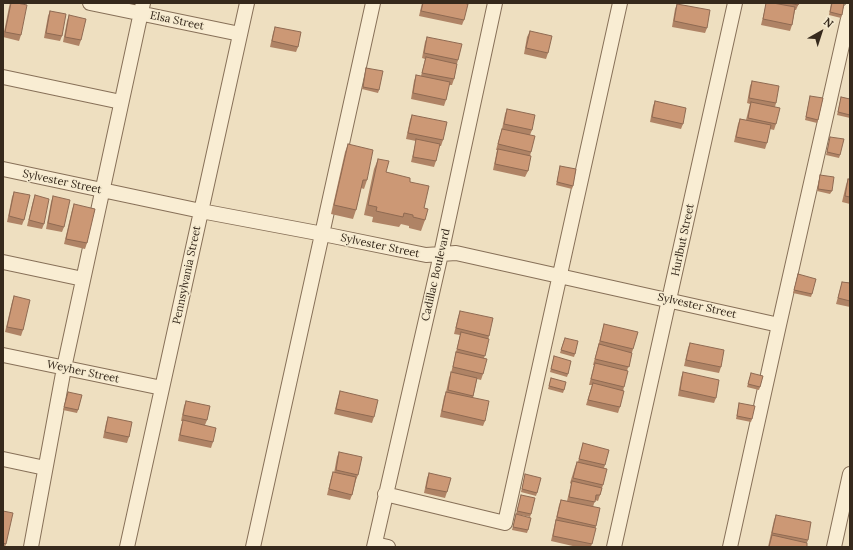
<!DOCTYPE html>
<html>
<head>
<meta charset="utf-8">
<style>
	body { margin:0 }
	#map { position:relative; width:853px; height:550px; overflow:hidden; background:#eedfc0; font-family:Lora,serif }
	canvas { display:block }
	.frame { position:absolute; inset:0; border:4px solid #36291c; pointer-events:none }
	.north { position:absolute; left:801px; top:12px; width:40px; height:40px; -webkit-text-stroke:3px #f5eacf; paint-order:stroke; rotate:39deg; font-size:11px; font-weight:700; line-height:16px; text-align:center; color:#36291c }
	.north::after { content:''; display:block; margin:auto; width:14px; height:18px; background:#36291c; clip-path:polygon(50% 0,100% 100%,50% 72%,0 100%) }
</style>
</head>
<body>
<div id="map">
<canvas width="853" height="550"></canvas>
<div class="frame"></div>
<div class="north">N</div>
</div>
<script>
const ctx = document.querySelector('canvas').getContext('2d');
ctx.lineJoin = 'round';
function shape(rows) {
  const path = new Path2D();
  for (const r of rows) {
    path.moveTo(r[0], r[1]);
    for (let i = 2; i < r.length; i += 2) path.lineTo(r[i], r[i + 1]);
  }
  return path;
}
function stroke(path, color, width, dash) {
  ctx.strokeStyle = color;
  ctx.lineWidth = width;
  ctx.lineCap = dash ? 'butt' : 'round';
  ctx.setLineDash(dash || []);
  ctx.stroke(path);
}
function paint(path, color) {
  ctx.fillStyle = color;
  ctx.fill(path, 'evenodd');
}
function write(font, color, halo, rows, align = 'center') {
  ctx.font = font + ' Lora,serif';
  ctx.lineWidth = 3;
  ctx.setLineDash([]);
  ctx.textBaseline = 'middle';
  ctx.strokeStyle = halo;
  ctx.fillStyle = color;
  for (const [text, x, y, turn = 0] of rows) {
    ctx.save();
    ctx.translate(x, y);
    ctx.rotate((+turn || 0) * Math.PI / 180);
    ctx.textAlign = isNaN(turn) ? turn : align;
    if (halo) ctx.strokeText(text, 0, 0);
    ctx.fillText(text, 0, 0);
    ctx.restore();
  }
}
const minor = shape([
	[90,3,240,34],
	[3,77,121,102],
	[3,169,201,211,323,234,426,255,456,253,779,325],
	[3,262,83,279],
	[3,355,162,388],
	[3,459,45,468],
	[385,494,505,523,620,3],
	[375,544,388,547],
	[31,547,64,368,143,3],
	[127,547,247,3],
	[253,547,373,3],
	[374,547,441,254,495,3],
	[614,547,735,3],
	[730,547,779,325,850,10],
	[834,547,850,474]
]);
stroke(minor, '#877058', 16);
stroke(minor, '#f9edd3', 14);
paint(shape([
	[10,3,21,35,19,41,3,37,9,7],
	[422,3,463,3,464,20,462,25,419,16],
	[765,3,799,3,796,10,795,10,792,25,790,31,761,25,766,4,765,4],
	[831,3,844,3,841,18,829,15],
	[677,4,707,28,705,33,672,27,675,9],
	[50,11,62,36,60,41,44,38,48,16],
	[69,15,81,40,79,46,63,42,67,21],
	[275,27,298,47,296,52,270,47,273,33],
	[530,31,548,53,546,59,524,54,527,37],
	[427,37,458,60,457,64,454,79,452,85,449,85,446,100,444,106,411,99,414,81,416,75,421,76,425,59,422,58,425,42],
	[366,68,379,90,378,93,362,89],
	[752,81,776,103,775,107,776,124,774,130,770,129,767,143,765,149,734,142,738,124,740,119,746,120,750,104,747,103,750,86],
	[810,96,818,120,817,123,805,120],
	[841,97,850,99,850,118,837,115],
	[655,101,683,124,681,129,650,122,653,106],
	[507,109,532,130,530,135,531,152,530,156,528,171,525,177,493,170,497,150,496,150,500,135,502,129,505,114],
	[412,115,443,140,441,146,439,146,436,161,434,167,411,162,416,141,406,139,410,120],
	[830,137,840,155,839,158,826,155],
	[348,144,367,180,364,189,361,188,356,210,353,219,331,214,345,152],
	[378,159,386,172,410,182,424,208,425,220,421,231,409,228,409,226,401,224,399,227,372,222,373,217,364,215,374,169],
	[560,166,573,186,572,189,556,185],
	[820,175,832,191,830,194,817,191],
	[848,179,850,179,850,204,842,202,846,185],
	[14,192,24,220,22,225,7,222,12,197],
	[35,195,44,224,42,229,27,226,33,201],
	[53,196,64,227,62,232,46,229,51,202],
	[74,204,87,243,85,249,64,244,72,210],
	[798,274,812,294,811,297,793,293],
	[842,282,850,283,850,307,836,304],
	[14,296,23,330,21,336,5,332,12,302],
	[460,311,489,336,484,358,483,374,481,380,477,379,473,398,485,421,483,426,440,417,444,397,446,392,449,378,451,373,460,335,454,334,458,317],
	[604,324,633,349,627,371,620,407,618,413,586,405,592,385,589,385,594,365,593,365],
	[564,340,575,354,574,357,560,353],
	[690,343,721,367,719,373,684,366,688,348],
	[554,356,568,374,567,377,550,372],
	[683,372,716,398,714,403,678,396,681,378],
	[751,373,760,387,759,390,747,387],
	[551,378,564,390,563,393,548,389],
	[340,391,374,417,372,423,334,414,338,397],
	[68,392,78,410,77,413,63,410],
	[186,401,207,420,205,425,213,442,211,448,178,441,181,426,183,421,181,421,184,406],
	[739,403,752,419,751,422,736,419],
	[108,417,129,437,127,443,103,438,106,423],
	[583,443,605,465,604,468,603,485,600,495,598,501,595,500,593,507,596,526,591,547,577,547,551,541,559,505,561,500,567,501,571,484,570,483,575,467,577,462,578,462],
	[339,452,358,475,356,480,352,495,350,500,327,495,331,478,333,472,334,473,337,457],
	[429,473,447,492,445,498,424,493,427,478],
	[525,474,537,493,536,496,521,492],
	[521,495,531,514,530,517,516,514],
	[3,511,6,544,5,547,3,547],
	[516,514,528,530,527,533,512,530],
	[776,515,808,540,807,543,807,547,768,547,774,520]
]), '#af8365');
const building = shape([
	[11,3,17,3,27,5,21,35,5,32,11,3],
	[423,3,463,3,468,4,464,20,421,11,423,3],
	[766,3,773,3,795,7,792,25,763,19,766,3],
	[789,3,799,3,798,5,789,3],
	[832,3,844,3,842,15,830,12,832,3],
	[677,4,710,10,707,28,674,21,677,4],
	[50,11,66,14,62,36,46,33,50,11],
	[69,15,86,19,81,40,65,37,69,15],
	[275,27,301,32,298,47,272,41,275,27],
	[530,31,552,36,548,53,526,48,530,31],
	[427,37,462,44,458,60,424,53,427,37],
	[426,57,457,64,454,79,422,73,426,57],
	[366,68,383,71,379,90,363,87,366,68],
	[416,75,450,82,446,100,413,93,416,75],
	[752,81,779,86,776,103,749,98,752,81],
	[810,96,823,98,818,120,806,117,810,96],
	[841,97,850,99,850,115,838,112,841,97],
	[655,101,686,108,683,124,652,117,655,101],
	[751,102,780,108,776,124,748,118,751,102],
	[507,109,535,115,532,130,504,124,507,109],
	[412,115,447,122,443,140,408,133,412,115],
	[740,119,771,125,767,143,736,137,740,119],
	[502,129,535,136,531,152,498,144,502,129],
	[830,137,844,139,840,155,827,152,830,137],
	[416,139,440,144,436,161,413,157,416,139],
	[348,144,373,150,367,180,363,180,356,210,334,205,348,144],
	[498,149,531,156,528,171,495,164,498,149],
	[378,159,389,161,386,172,410,178,410,182,429,186,424,208,428,209,425,220,413,217,413,215,404,213,403,217,376,211,377,207,368,205,378,159],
	[560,166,576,169,573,186,557,182,560,166],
	[820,175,834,177,832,191,818,189,820,175],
	[848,179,850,179,850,197,845,196,848,179],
	[14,192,30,195,24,220,9,216,14,192],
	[35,195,49,199,44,224,29,220,35,195],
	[53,196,70,200,64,227,48,223,53,196],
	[74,204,95,209,87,243,66,239,74,204],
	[798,274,816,279,812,294,794,290,798,274],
	[842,282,850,283,850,301,838,298,842,282],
	[14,296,30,300,23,330,7,327,14,296],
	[460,311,493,318,489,336,456,328,460,311],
	[604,324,638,332,633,349,600,341,604,324],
	[461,332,489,339,485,356,457,349,461,332],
	[565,338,578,341,575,354,561,350,565,338],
	[690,343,724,350,721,367,686,360,690,343],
	[599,344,632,353,629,367,595,359,599,344],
	[456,352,487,359,483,374,453,367,456,352],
	[554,356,571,361,568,374,551,369,554,356],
	[595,363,628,371,624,387,591,379,595,363],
	[451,372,477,378,473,396,448,390,451,372],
	[683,372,719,380,716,398,680,390,683,372],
	[751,373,763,376,760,387,748,384,751,373],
	[551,378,566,382,564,390,549,386,551,378],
	[593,383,624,391,620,407,588,400,593,383],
	[340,391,378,400,374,417,336,409,340,391],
	[68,392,82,395,78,410,64,407,68,392],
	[446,392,489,401,485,421,442,411,446,392],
	[186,401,210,406,207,420,183,415,186,401],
	[739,403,755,406,752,419,737,416,739,403],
	[108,417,132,422,129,437,105,432,108,417],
	[183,420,216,428,213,442,180,435,183,420],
	[583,443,609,450,605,465,579,459,583,443],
	[339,452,362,457,358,475,336,470,339,452],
	[577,462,607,469,603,485,573,478,577,462],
	[333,472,356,477,352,495,329,489,333,472],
	[429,473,451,478,447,492,426,488,429,473],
	[525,474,541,478,537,493,522,489,525,474],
	[572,481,602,488,600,495,596,495,595,502,569,497,572,481],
	[521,495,535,498,531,514,517,511,521,495],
	[561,500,600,508,596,526,557,517,561,500],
	[3,511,13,513,6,544,3,543,3,511],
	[516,514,531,518,528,530,513,527,516,514],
	[776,515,811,522,808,540,772,533,776,515],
	[556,520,596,528,592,544,553,536,556,520],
	[772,535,807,543,807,547,769,547,772,535]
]);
paint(building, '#cc9875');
stroke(building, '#8f6a52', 1);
write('11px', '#36291c', '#f5eacf', [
	["Elsa Street",177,21,12],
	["Sylvester Street",62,182,12],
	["Hurlbut Street",683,240,-78],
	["Sylvester Street",380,246,12],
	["Pennsylvania Street",187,275,-78],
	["Cadillac Boulevard",436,275,-77],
	["Sylvester Street",697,306,13],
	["Weyher Street",83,372,12]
]);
</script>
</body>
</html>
